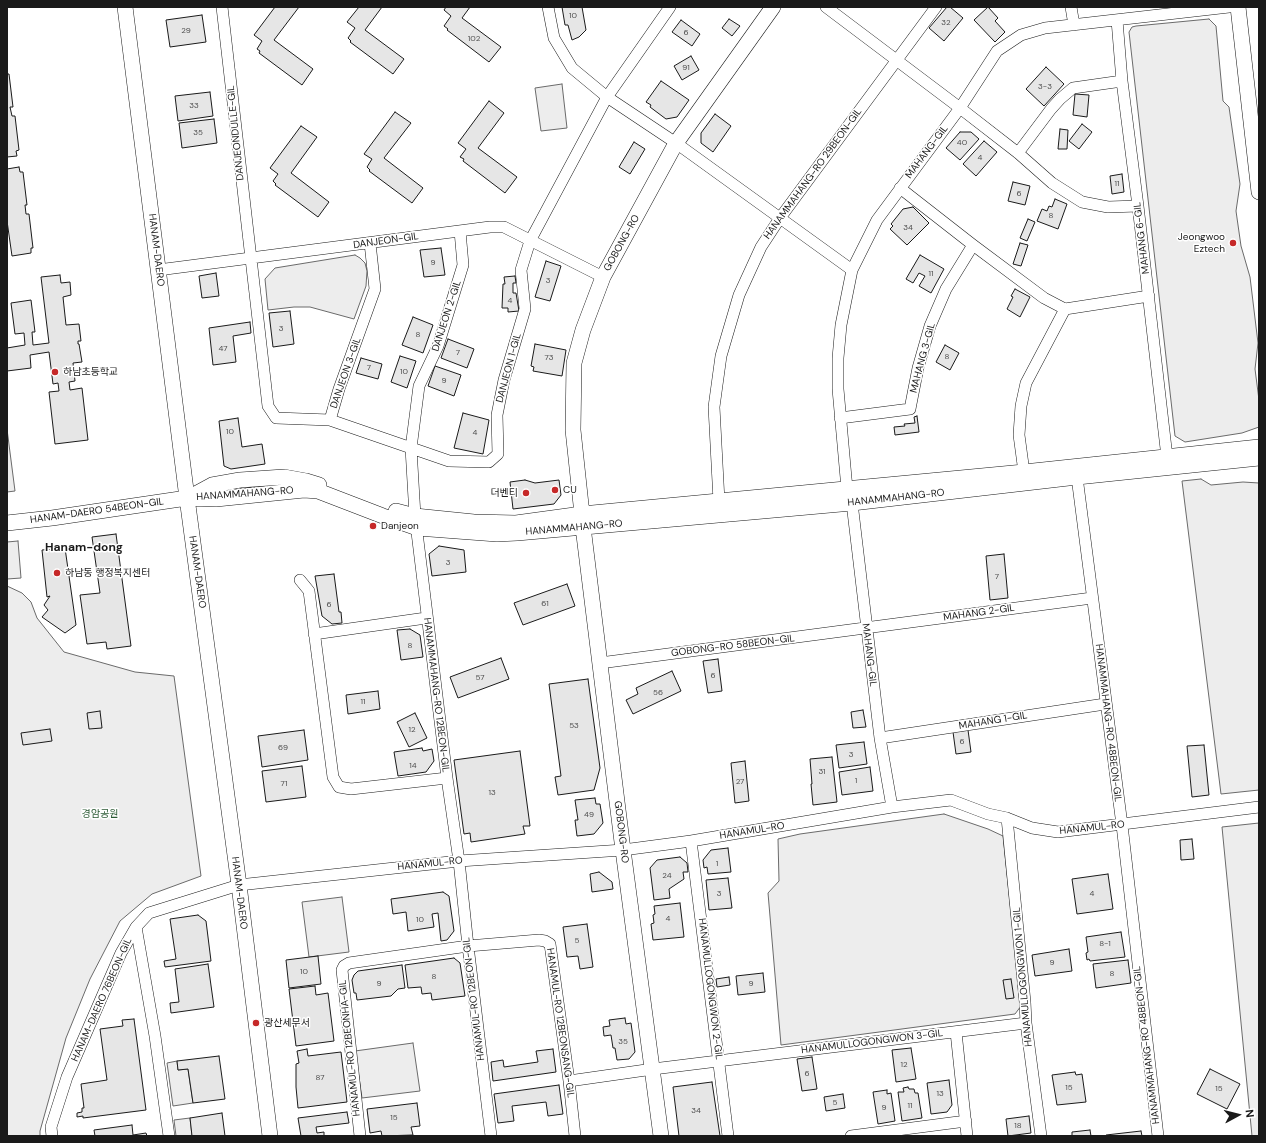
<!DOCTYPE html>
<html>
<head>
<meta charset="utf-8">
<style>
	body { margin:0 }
	#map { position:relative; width:1266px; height:1143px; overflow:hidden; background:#fff; font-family:"DM Sans",sans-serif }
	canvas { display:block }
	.frame { position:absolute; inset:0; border:8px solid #1a1a1a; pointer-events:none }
	.north { position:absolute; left:1218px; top:1095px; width:40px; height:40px; -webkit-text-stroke:3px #fff; paint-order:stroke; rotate:83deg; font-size:11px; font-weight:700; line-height:16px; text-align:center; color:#1a1a1a }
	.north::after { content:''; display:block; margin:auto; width:14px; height:18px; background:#1a1a1a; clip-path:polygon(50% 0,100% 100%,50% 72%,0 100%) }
</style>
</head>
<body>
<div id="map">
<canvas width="1266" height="1143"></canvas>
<div class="frame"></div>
<div class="north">N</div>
</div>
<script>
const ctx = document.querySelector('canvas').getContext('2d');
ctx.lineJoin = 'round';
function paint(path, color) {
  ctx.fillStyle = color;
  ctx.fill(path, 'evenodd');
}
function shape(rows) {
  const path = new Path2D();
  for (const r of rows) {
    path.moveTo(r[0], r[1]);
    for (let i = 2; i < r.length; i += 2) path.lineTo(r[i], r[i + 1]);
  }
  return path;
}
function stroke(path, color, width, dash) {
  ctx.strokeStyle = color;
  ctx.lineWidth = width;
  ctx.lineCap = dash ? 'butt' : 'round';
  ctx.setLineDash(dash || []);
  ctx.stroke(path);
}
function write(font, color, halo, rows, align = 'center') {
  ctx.font = font + ' "DM Sans","Noto Sans KR",sans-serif';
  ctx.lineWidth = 3;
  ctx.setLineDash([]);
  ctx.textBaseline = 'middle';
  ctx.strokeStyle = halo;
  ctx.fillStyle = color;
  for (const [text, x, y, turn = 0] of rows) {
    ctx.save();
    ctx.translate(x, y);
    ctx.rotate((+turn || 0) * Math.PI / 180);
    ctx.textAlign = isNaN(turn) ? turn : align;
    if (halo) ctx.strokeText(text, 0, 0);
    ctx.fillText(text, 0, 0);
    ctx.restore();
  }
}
const built = shape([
	[1209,19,1216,26,1223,101,1229,107,1240,184,1236,211,1241,246,1250,277,1258,343,1255,369,1259,400,1259,427,1242,433,1185,442,1175,436,1129,32,1132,27,1136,26,1209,19],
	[562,84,567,128,541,131,535,88,562,84],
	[355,255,360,258,365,263,367,271,366,286,354,319,310,307,294,307,268,310,265,279,275,268,355,255],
	[7,429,15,491,7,492,7,429],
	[1201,479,1211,485,1243,482,1259,483,1259,790,1221,794,1182,481,1201,479],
	[18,541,21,578,7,579,7,542,18,541],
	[7,586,22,593,31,602,37,618,64,652,135,672,174,676,201,876,152,894,120,921,90,979,66,1038,40,1131,40,1136,7,1136,7,586],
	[944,814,988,829,1003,836,1021,1006,1015,1014,781,1045,768,893,779,881,778,839,800,834,944,814],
	[1259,823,1259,1136,1252,1136,1222,827,1259,823],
	[342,897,349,952,309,957,302,902,342,897],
	[413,1043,420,1091,362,1098,355,1051,413,1043],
	[177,1061,178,1070,188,1069,193,1103,173,1106,167,1063,177,1061],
	[190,1118,192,1136,176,1136,174,1120,190,1118]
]);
paint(built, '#ededed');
stroke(built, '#6a6a6a', 1);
const building = shape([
	[275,7,299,7,274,40,313,69,302,85,259,53,260,51,257,49,262,41,254,35,275,7],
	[359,7,382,7,365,30,404,59,393,74,350,42,351,41,348,38,355,28,347,22,359,7],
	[446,7,470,7,462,18,501,47,489,62,447,30,448,29,444,26,451,16,444,10,446,7],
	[562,7,582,7,586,30,579,37,572,40,568,25,565,25,562,7],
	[947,7,950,7,963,18,944,41,929,28,947,7],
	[988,7,998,18,995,21,1005,32,995,42,974,20,988,7],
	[202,15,206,42,170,47,166,20,202,15],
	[729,19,740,26,732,36,722,28,729,19],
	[681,20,700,34,692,46,672,32,681,20],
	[691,56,699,70,682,80,674,66,691,56],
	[1046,67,1064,84,1044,106,1026,89,1046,67],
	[7,74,9,74,13,107,10,107,12,116,15,116,19,150,16,151,17,156,7,157,7,74],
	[661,81,689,100,677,117,666,119,650,107,651,105,646,102,661,81],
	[210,92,213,116,178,121,175,96,210,92],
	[1075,94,1089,95,1087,117,1073,115,1075,94],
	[489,101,504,113,478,148,517,177,505,193,463,161,464,159,460,157,466,149,458,143,489,101],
	[395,112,411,123,384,158,423,188,412,203,369,171,370,170,367,167,372,159,364,154,395,112],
	[715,114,731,126,713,152,701,143,701,133,715,114],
	[214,119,217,143,182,148,179,123,214,119],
	[1082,124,1092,132,1079,149,1069,141,1082,124],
	[301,126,317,137,291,173,329,202,318,217,275,185,276,184,273,181,278,174,270,168,301,126],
	[1060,129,1068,130,1067,149,1058,149,1060,129],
	[960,132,971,132,979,139,960,160,946,148,960,132],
	[984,141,997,152,976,176,963,164,984,141],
	[634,142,645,149,630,174,619,167,634,142],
	[19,167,20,172,23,172,27,205,25,205,26,214,29,214,33,248,31,248,31,253,12,256,7,221,7,169,19,167],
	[1122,174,1124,192,1112,194,1110,176,1122,174],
	[1013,182,1030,186,1025,205,1008,201,1013,182],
	[1055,199,1067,204,1058,229,1037,221,1042,209,1047,211,1049,206,1052,207,1055,199],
	[913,207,929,223,907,245,890,229,893,226,891,224,903,209,913,207],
	[1028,219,1035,222,1027,241,1020,238,1028,219],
	[1020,243,1028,245,1021,266,1013,264,1020,243],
	[441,248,445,275,424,277,420,250,441,248],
	[920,255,944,269,931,293,919,286,925,276,919,273,913,283,906,279,920,255],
	[546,261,561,266,550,301,535,297,546,261],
	[216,273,219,296,202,298,199,276,216,273],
	[60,275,61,283,70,282,71,295,63,297,66,325,79,324,81,341,78,341,78,344,79,344,82,362,73,363,75,381,69,382,70,390,82,388,88,440,55,444,49,392,59,391,58,383,53,384,49,352,30,355,31,368,7,371,7,348,25,345,24,333,15,334,11,303,31,300,35,332,32,332,33,345,49,343,41,277,60,275],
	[515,276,516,283,513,283,513,293,516,293,519,311,508,312,508,308,502,308,503,284,505,284,504,277,515,276],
	[1015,289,1030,297,1020,317,1007,309,1013,297,1011,296,1015,289],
	[290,311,294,344,273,347,269,313,290,311],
	[413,317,433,325,423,353,402,345,413,317],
	[250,322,251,333,233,336,236,362,213,365,209,328,250,322],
	[448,339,474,349,467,368,441,358,448,339],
	[535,344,566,350,562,376,533,371,534,367,531,366,535,344],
	[945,345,959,353,950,370,936,362,945,345],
	[400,356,416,361,407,388,391,382,400,356],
	[361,358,382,364,378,379,356,373,361,358],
	[435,366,461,375,454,396,428,386,435,366],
	[463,413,489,420,483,454,454,448,463,413],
	[917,416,919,432,895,435,894,427,905,426,904,424,915,423,914,417,917,416],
	[238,418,242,447,262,444,265,464,231,469,224,466,219,421,238,418],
	[525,480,535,483,559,480,561,495,554,504,513,509,510,482,525,480],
	[116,534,131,646,107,649,106,642,87,644,80,595,100,593,92,537,116,534],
	[439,546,464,550,466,572,432,576,429,554,439,546],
	[65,548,76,625,65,633,42,617,48,610,44,605,50,596,47,597,42,550,65,548],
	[1004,554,1008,598,990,600,986,556,1004,554],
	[334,574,339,612,341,612,342,623,332,624,322,616,315,576,334,574],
	[567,584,575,606,523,625,514,603,567,584],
	[410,629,420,635,423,657,401,660,397,630,410,629],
	[501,658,509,679,458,698,450,677,501,658],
	[718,659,722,691,708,693,703,661,718,659],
	[672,671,681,691,633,714,626,700,638,694,636,688,672,671],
	[588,679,600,768,594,790,558,795,555,777,561,776,549,684,588,679],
	[378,691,380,709,348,714,346,695,378,691],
	[863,710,866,727,853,728,851,712,863,710],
	[100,711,102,728,89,729,87,713,100,711],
	[415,713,427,738,409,747,397,722,415,713],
	[50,729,52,741,23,745,21,733,50,729],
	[304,730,308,760,262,767,258,736,304,730],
	[968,730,971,752,956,754,953,732,968,730],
	[864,742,867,764,839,768,836,745,864,742],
	[1204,745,1209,795,1192,797,1187,746,1204,745],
	[422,748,423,751,432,749,434,761,426,772,398,776,394,752,422,748],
	[520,751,530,826,523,826,525,834,471,842,470,833,464,834,454,760,520,751],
	[832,757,837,802,813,805,811,784,812,784,810,759,832,757],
	[745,761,749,801,735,803,731,763,745,761],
	[302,766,306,797,266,802,262,771,302,766],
	[870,767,873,791,842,795,839,772,870,767],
	[595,798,596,804,600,804,603,823,594,834,577,836,575,820,578,820,575,800,595,798],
	[1192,839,1194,859,1181,860,1180,840,1192,839],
	[728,848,731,872,708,874,707,867,704,868,703,860,711,850,728,848],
	[680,857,687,863,688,872,683,872,684,879,669,889,670,898,654,900,650,868,657,860,680,857],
	[599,872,612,882,613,889,592,892,590,874,599,872],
	[1108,874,1113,909,1077,914,1072,879,1108,874],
	[728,878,732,908,709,910,706,880,728,878],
	[443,892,449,896,454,931,447,940,441,941,438,913,432,914,434,927,408,931,406,912,393,914,391,899,443,892],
	[680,903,684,937,653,940,651,924,654,923,653,915,655,914,654,906,680,903],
	[198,915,206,921,211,961,165,967,164,961,176,959,170,919,198,915],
	[587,924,593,967,580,969,578,956,567,957,563,927,587,924],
	[1121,932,1125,957,1090,961,1089,959,1087,960,1086,953,1088,952,1086,937,1121,932],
	[1069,949,1072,971,1035,976,1032,955,1069,949],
	[318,956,321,984,289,988,286,960,318,956],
	[454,958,460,963,465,996,432,1000,431,993,422,994,421,987,408,988,405,965,454,958],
	[1128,960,1131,983,1096,988,1093,964,1128,960],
	[208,964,214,1007,171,1013,170,1003,179,1002,175,969,208,964],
	[402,965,405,988,398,989,391,996,357,1000,356,993,354,993,352,980,354,975,358,971,402,965],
	[763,973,765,992,738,995,736,976,763,973],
	[729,977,730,985,717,987,716,979,729,977],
	[1011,979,1014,998,1006,999,1003,980,1011,979],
	[315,986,316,995,328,993,334,1041,296,1046,289,989,315,986],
	[625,1018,626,1024,631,1023,635,1052,629,1059,617,1060,615,1048,613,1048,611,1035,604,1036,603,1027,610,1026,609,1020,625,1018],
	[134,1019,146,1110,83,1118,83,1116,77,1117,77,1113,82,1112,82,1108,84,1108,81,1084,107,1080,100,1029,123,1026,122,1020,134,1019],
	[911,1048,916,1079,896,1082,892,1050,911,1048],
	[307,1049,308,1056,341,1052,347,1102,298,1108,296,1087,296,1064,299,1063,297,1051,307,1049],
	[553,1049,556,1072,493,1081,491,1062,503,1060,504,1067,538,1062,536,1051,553,1049],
	[219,1056,225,1099,193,1103,188,1069,178,1070,177,1061,219,1056],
	[812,1057,817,1089,802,1091,797,1059,812,1057],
	[1210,1069,1240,1084,1227,1109,1197,1094,1210,1069],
	[1075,1072,1076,1075,1082,1074,1086,1102,1057,1105,1052,1075,1075,1072],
	[949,1080,952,1105,947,1112,931,1114,927,1083,949,1080],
	[712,1082,720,1136,679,1136,673,1087,712,1082],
	[559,1085,563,1114,548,1116,546,1102,512,1106,514,1121,498,1123,494,1094,559,1085],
	[908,1087,909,1089,914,1089,915,1093,918,1093,922,1118,902,1121,898,1092,904,1092,903,1088,908,1087],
	[887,1090,887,1094,891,1093,895,1121,878,1124,873,1092,887,1090],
	[843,1094,845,1108,826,1111,824,1097,843,1094],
	[417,1103,420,1126,411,1127,413,1135,382,1136,381,1131,370,1133,367,1109,417,1103],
	[347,1112,349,1123,316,1127,317,1133,324,1132,324,1136,301,1136,298,1118,347,1112],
	[222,1113,225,1136,192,1136,190,1118,222,1113],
	[1029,1116,1031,1133,1008,1136,1006,1119,1029,1116],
	[132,1125,133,1135,146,1133,147,1136,95,1136,94,1130,132,1125],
	[1090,1130,1091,1136,1072,1136,1072,1132,1090,1130],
	[1141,1131,1142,1136,1106,1136,1106,1135,1141,1131]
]);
paint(building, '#e6e6e6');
stroke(building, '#1a1a1a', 1);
const street = shape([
	[222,7,268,406,276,418,330,420,449,461,489,462,498,454,497,415,504,380,525,309,521,270,530,241,607,97,670,7],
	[548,7,554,38,572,68,607,97,676,143,852,270],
	[826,7,960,108,1018,153,1052,183,1082,202,1108,207,1138,206],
	[1071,7,1074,25],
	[1117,20,1122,81,1138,206,1167,457],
	[1018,153,1051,109,1060,99,1073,88,1122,81],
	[900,188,973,245,1044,298,1065,309,1149,296],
	[460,231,463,265,438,346,419,386,411,448,415,516,447,778,459,861,468,946,491,1136],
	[158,270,490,227,504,227,603,277],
	[840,418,910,409,918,368,930,326,946,289,973,245],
	[330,420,339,389,375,289,370,243],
	[1024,472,1019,435,1021,406,1026,383,1065,309],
	[1077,477,1122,825,1158,1136],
	[847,489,838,389,838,358,841,325,852,270,877,220,960,108,997,51,1021,35,1045,28,1229,7],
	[719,501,714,407,721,356,739,295,761,247,780,218,936,7],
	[852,503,880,738,892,807],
	[300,580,309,591,333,777,339,787,351,789,447,778],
	[314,634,426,618],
	[600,663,1092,598],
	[880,738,1105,704],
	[1007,818,1025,1002,1026,1023,1041,1136],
	[691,841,728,1136],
	[136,927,155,1036,169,1136],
	[956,1032,967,1136],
	[569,1081,653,1069,1026,1023],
	[52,1136,51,1127,67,1077,121,953,136,927,149,913,239,885,459,861,623,850,691,841,892,807,951,800,988,814,1007,818,1032,828,1058,832,1259,807],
	[360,1136,342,970,344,966,349,963,468,946,539,940,545,941,550,944,569,1081,575,1136],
	[851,1136,966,1121]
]);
const secondary = shape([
	[125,7,187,498,239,885,270,1136],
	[1238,7,1259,192],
	[188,498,212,485,240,480,284,477,306,481,319,485],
	[396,511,415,516,474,522,516,523,582,514,1024,472,1259,447],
	[582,514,573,430,574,363,583,330,603,277,676,143,773,7],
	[7,523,52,518,187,498,216,499,304,490,318,491,383,516,417,528,497,534,517,533,852,503,1077,477,1259,458],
	[583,527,623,850,661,1136]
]);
stroke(street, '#1a1a1a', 12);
stroke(secondary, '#1a1a1a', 16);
stroke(street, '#fff', 11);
stroke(secondary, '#fff', 15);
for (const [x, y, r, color] of [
	[1233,243,4,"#c62828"],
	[55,372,4,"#c62828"],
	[555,490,4,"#c62828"],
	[526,493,4,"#c62828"],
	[373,526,4,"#c62828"],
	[57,573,4,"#c62828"],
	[256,1023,4,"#c62828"]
]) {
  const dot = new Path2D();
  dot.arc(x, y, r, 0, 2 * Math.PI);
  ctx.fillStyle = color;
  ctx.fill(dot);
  stroke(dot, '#fff', 1.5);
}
write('8px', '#4d4d4d', null, [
	["10",573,16],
	["32",946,23],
	["29",186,31],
	["6",686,33],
	["102",474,39],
	["91",686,68],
	["3-3",1045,87],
	["33",194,106],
	["35",198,133],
	["40",962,143],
	["4",980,158],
	["11",1117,184],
	["6",1019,194],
	["8",1051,216],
	["34",908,228],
	["9",433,263],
	["11",931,274],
	["3",548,281],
	["4",510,301],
	["3",281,329],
	["8",418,335],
	["47",223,349],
	["7",458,353],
	["8",947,357],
	["73",549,358],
	["7",369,368],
	["10",404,372],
	["9",444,381],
	["10",230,432],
	["4",475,433],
	["3",448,563],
	["7",997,577],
	["61",545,604],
	["6",329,605],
	["8",410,646],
	["6",713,676],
	["57",480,678],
	["56",658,693],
	["11",363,702],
	["53",574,726],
	["12",412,730],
	["6",962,742],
	["69",283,748],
	["3",851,755],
	["14",413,766],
	["31",822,772],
	["1",856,781],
	["27",740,782],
	["71",284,784],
	["13",492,793],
	["49",589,815],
	["1",717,864],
	["24",667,876],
	["3",719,894],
	["4",1092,894],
	["4",668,919],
	["10",420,920],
	["5",577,941],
	["8-1",1105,944],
	["9",1052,963],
	["10",304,972],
	["8",1112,974],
	["8",434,977],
	["9",379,984],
	["9",751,984],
	["35",623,1042],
	["12",904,1065],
	["6",807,1074],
	["87",320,1078],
	["15",1069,1088],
	["15",1219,1089],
	["13",940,1094],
	["5",835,1103],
	["11",910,1106],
	["9",884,1108],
	["34",696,1111],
	["15",394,1118],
	["18",1018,1126]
]);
write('10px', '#1a1a1a', '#fff', [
	["DANJEONDULLE-GIL",236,133,-96],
	["MAHANG-GIL",927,152,-53],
	["HANAMMAHANG-RO 29BEON-GIL",813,174,-54],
	["MAHANG 6-GIL",1142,238,-97],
	["DANJEON-GIL",386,241,-8],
	["GOBONG-RO",622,243,-61],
	["HANAM-DAERO",156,250,83],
	["DANJEON 2-GIL",447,316,-72],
	["MAHANG 3-GIL",923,358,-75],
	["DANJEON 1-GIL",509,368,-75],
	["DANJEON 3-GIL",346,373,-71],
	["HANAMMAHANG-RO",245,494,-4],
	["HANAMMAHANG-RO",896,498,-6],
	["HANAM-DAERO 54BEON-GIL",97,511,-8],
	["HANAMMAHANG-RO",574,528,-5],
	["HANAM-DAERO",197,572,82],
	["MAHANG 2-GIL",979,613,-8],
	["GOBONG-RO 58BEON-GIL",733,646,-7],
	["MAHANG-GIL",869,655,83],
	["HANAMMAHANG-RO 12BEON-GIL",436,695,83],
	["MAHANG 1-GIL",993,721,-9],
	["HANAMMAHANG-RO 48BEON-GIL",1108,723,83],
	["HANAMUL-RO",1092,828,-6],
	["HANAMUL-RO",752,831,-9],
	["GOBONG-RO",621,832,83],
	["HANAMUL-RO",430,864,-6],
	["HANAM-DAERO",239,893,83],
	["HANAMULLOGONGWON 1-GIL",1023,977,-95],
	["HANAMULLOGONGWON 2-GIL",710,989,83],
	["HANAMUL-RO 12BEON-GIL",474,999,-97],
	["HANAM-DAERO 76BEON-GIL",102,1000,-66],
	["HANAMUL-RO 12BEONSANG-GIL",560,1023,82],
	["HANAMULLOGONGWON 3-GIL",872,1042,-7],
	["HANAMMAHANG-RO 48BEON-GIL",1147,1045,-97],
	["HANAMUL-RO 12BEONHA-GIL",350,1048,-96]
]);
write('10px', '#1a1a1a', '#fff', [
	["Jeongwoo",1225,237,"right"],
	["Eztech",1225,249,"right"],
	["하남초등학교",63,372],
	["CU",563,490],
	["더벤티",518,493,"right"],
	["Danjeon",381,526],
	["하남동 행정복지센터",65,573],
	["광산세무서",264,1023]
], 'left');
write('10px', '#2b5a34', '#fff', [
	["경암공원",100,814]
]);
write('bold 12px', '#1a1a1a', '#fff', [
	["Hanam-dong",84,548]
]);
</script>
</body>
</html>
